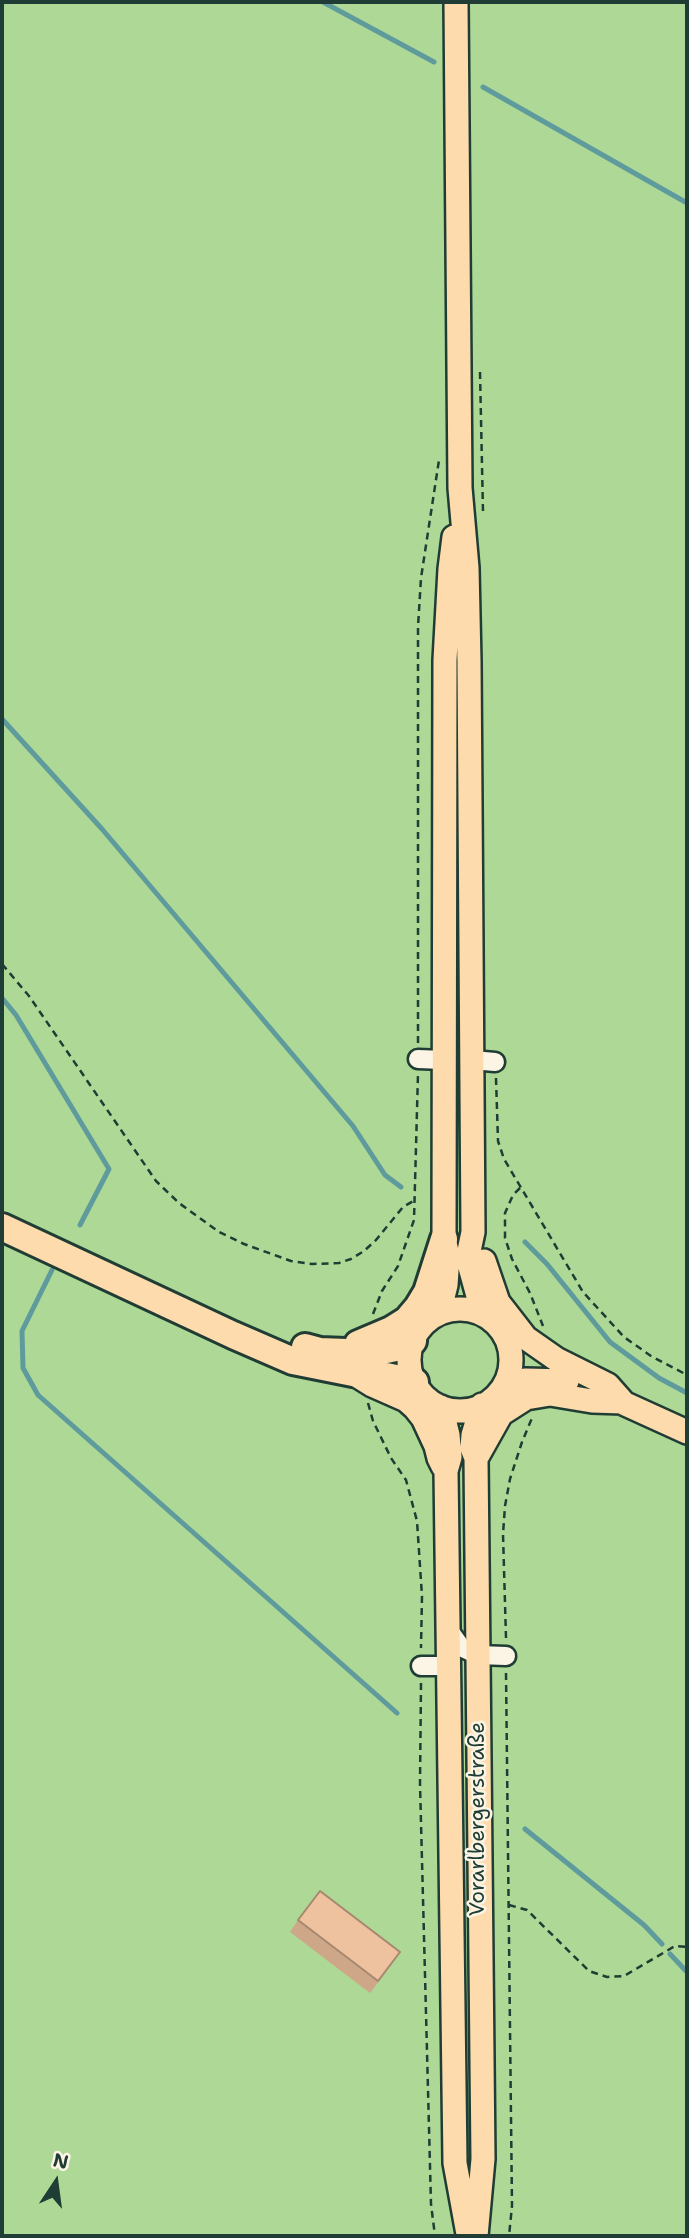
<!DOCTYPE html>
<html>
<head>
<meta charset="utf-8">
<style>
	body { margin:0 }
	#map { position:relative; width:689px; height:2238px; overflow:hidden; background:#f8e6d0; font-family:"Shantell Sans",sans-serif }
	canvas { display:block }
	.frame { position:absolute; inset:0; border:4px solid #1f3d34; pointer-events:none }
	.north { position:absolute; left:21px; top:2147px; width:70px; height:70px; -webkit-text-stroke:5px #fcf5e5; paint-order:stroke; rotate:13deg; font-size:19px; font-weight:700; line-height:28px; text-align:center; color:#1f3d34 }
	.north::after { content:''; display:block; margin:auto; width:24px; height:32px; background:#1f3d34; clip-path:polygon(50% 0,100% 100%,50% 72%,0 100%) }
</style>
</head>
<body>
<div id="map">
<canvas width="689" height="2238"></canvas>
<div class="frame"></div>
<div class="north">N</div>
</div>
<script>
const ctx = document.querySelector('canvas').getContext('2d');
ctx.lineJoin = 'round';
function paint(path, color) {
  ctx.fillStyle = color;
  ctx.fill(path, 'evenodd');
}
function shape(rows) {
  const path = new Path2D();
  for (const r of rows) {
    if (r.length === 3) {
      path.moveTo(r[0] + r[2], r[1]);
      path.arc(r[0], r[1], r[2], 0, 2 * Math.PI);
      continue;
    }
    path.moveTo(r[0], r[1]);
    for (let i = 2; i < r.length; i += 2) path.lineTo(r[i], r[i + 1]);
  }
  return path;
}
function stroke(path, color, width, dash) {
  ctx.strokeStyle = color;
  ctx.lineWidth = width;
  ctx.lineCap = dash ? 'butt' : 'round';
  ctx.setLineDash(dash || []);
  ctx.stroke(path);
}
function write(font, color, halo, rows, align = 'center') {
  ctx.font = font + ' "Shantell Sans",sans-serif';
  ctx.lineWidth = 5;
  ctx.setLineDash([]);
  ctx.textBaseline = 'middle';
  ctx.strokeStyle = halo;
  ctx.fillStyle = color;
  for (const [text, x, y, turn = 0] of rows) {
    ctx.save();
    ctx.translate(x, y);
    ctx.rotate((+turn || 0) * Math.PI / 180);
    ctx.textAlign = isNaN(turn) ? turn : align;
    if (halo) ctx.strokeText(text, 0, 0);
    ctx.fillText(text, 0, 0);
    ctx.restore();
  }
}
paint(shape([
	[2,2,687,2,687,2236,2,2236]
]), '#aed896');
stroke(shape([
	[323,2,434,62],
	[483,87,687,203],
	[2,719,102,829,353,1126,385,1175,401,1187],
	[2,998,16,1015,109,1169,80,1225],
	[525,1242,547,1264,610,1342,659,1378,687,1393],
	[52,1270,22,1331,23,1368,38,1395,397,1713],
	[525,1829,644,1925,662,1944],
	[670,1954,687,1972]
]), '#5f9b9c', 5);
const minor = shape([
	[418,1059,444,1060],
	[472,1060,495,1062],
	[448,1629,461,1647,478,1655,506,1656],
	[421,1666,448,1666]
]);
const major = shape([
	[456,2,460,488,467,568,469,662,473,1232,469,1251,470,1267,483,1314],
	[484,1261,498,1302,526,1338,556,1359,608,1385,623,1402],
	[460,1360,51],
	[439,1313,446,1285,448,1256,444,1239,445,660,450,569,454,537],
	[356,1375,372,1385,406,1400,415,1408,423,1418,436,1446,439,1458,443,1466],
	[502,1390,525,1380,567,1381],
	[610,1397,687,1432],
	[441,1407,448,1435,450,1457,446,1471,455,2163,468,2234],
	[478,1455,501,1414,526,1398,550,1394,592,1401,623,1402],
	[476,2236,483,2159,476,1458,472,1448,473,1435,482,1405]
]);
const highway = shape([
	[2,1227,233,1335,293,1361,353,1373,386,1376,415,1382],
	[358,1344,391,1330,407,1320,418,1307,427,1292,444,1239],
	[305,1347,320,1351,372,1353,400,1347,413,1341]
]);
stroke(minor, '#1f3d34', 23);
stroke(major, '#1f3d34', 28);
stroke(highway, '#1f3d34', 32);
stroke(shape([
	[480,372,483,512],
	[2,964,29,996,156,1181,179,1203,219,1232,244,1244,291,1261,312,1264,339,1263,351,1259,364,1251,376,1240,403,1207,415,1200],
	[418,1043,418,627,421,578,439,460],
	[496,1078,498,1141,504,1159,583,1292,624,1337,651,1356,687,1375],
	[520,1188,513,1195,505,1213,505,1238,512,1259,530,1293,543,1326],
	[373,1314,382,1291,398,1266,414,1220,418,1074],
	[368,1403,373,1421,391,1458,406,1480,417,1521,422,1596,421,1648],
	[506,1638,503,1534,505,1506,510,1479,522,1442,532,1418],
	[506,1673,512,2206,509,2236],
	[421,1683,420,1784,431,2204,435,2236],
	[509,1905,527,1910,589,1971,607,1977,624,1976,675,1946,687,1947]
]), '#1f3d34', 2.5, [7, 5]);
stroke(minor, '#fcf5e5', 18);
stroke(major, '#fedbac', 23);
stroke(highway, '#fedbac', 26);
paint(shape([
	[298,1920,392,1964,370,1993,290,1932]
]), '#cda788');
const building = shape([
	[320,1891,400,1952,378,1981,298,1920,320,1891]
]);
paint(building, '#eec29e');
stroke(building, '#a7886f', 2);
write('21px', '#1f3d34', '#fcf5e5', [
	["Vorarlbergerstraße",479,1819,-90]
]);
</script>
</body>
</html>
